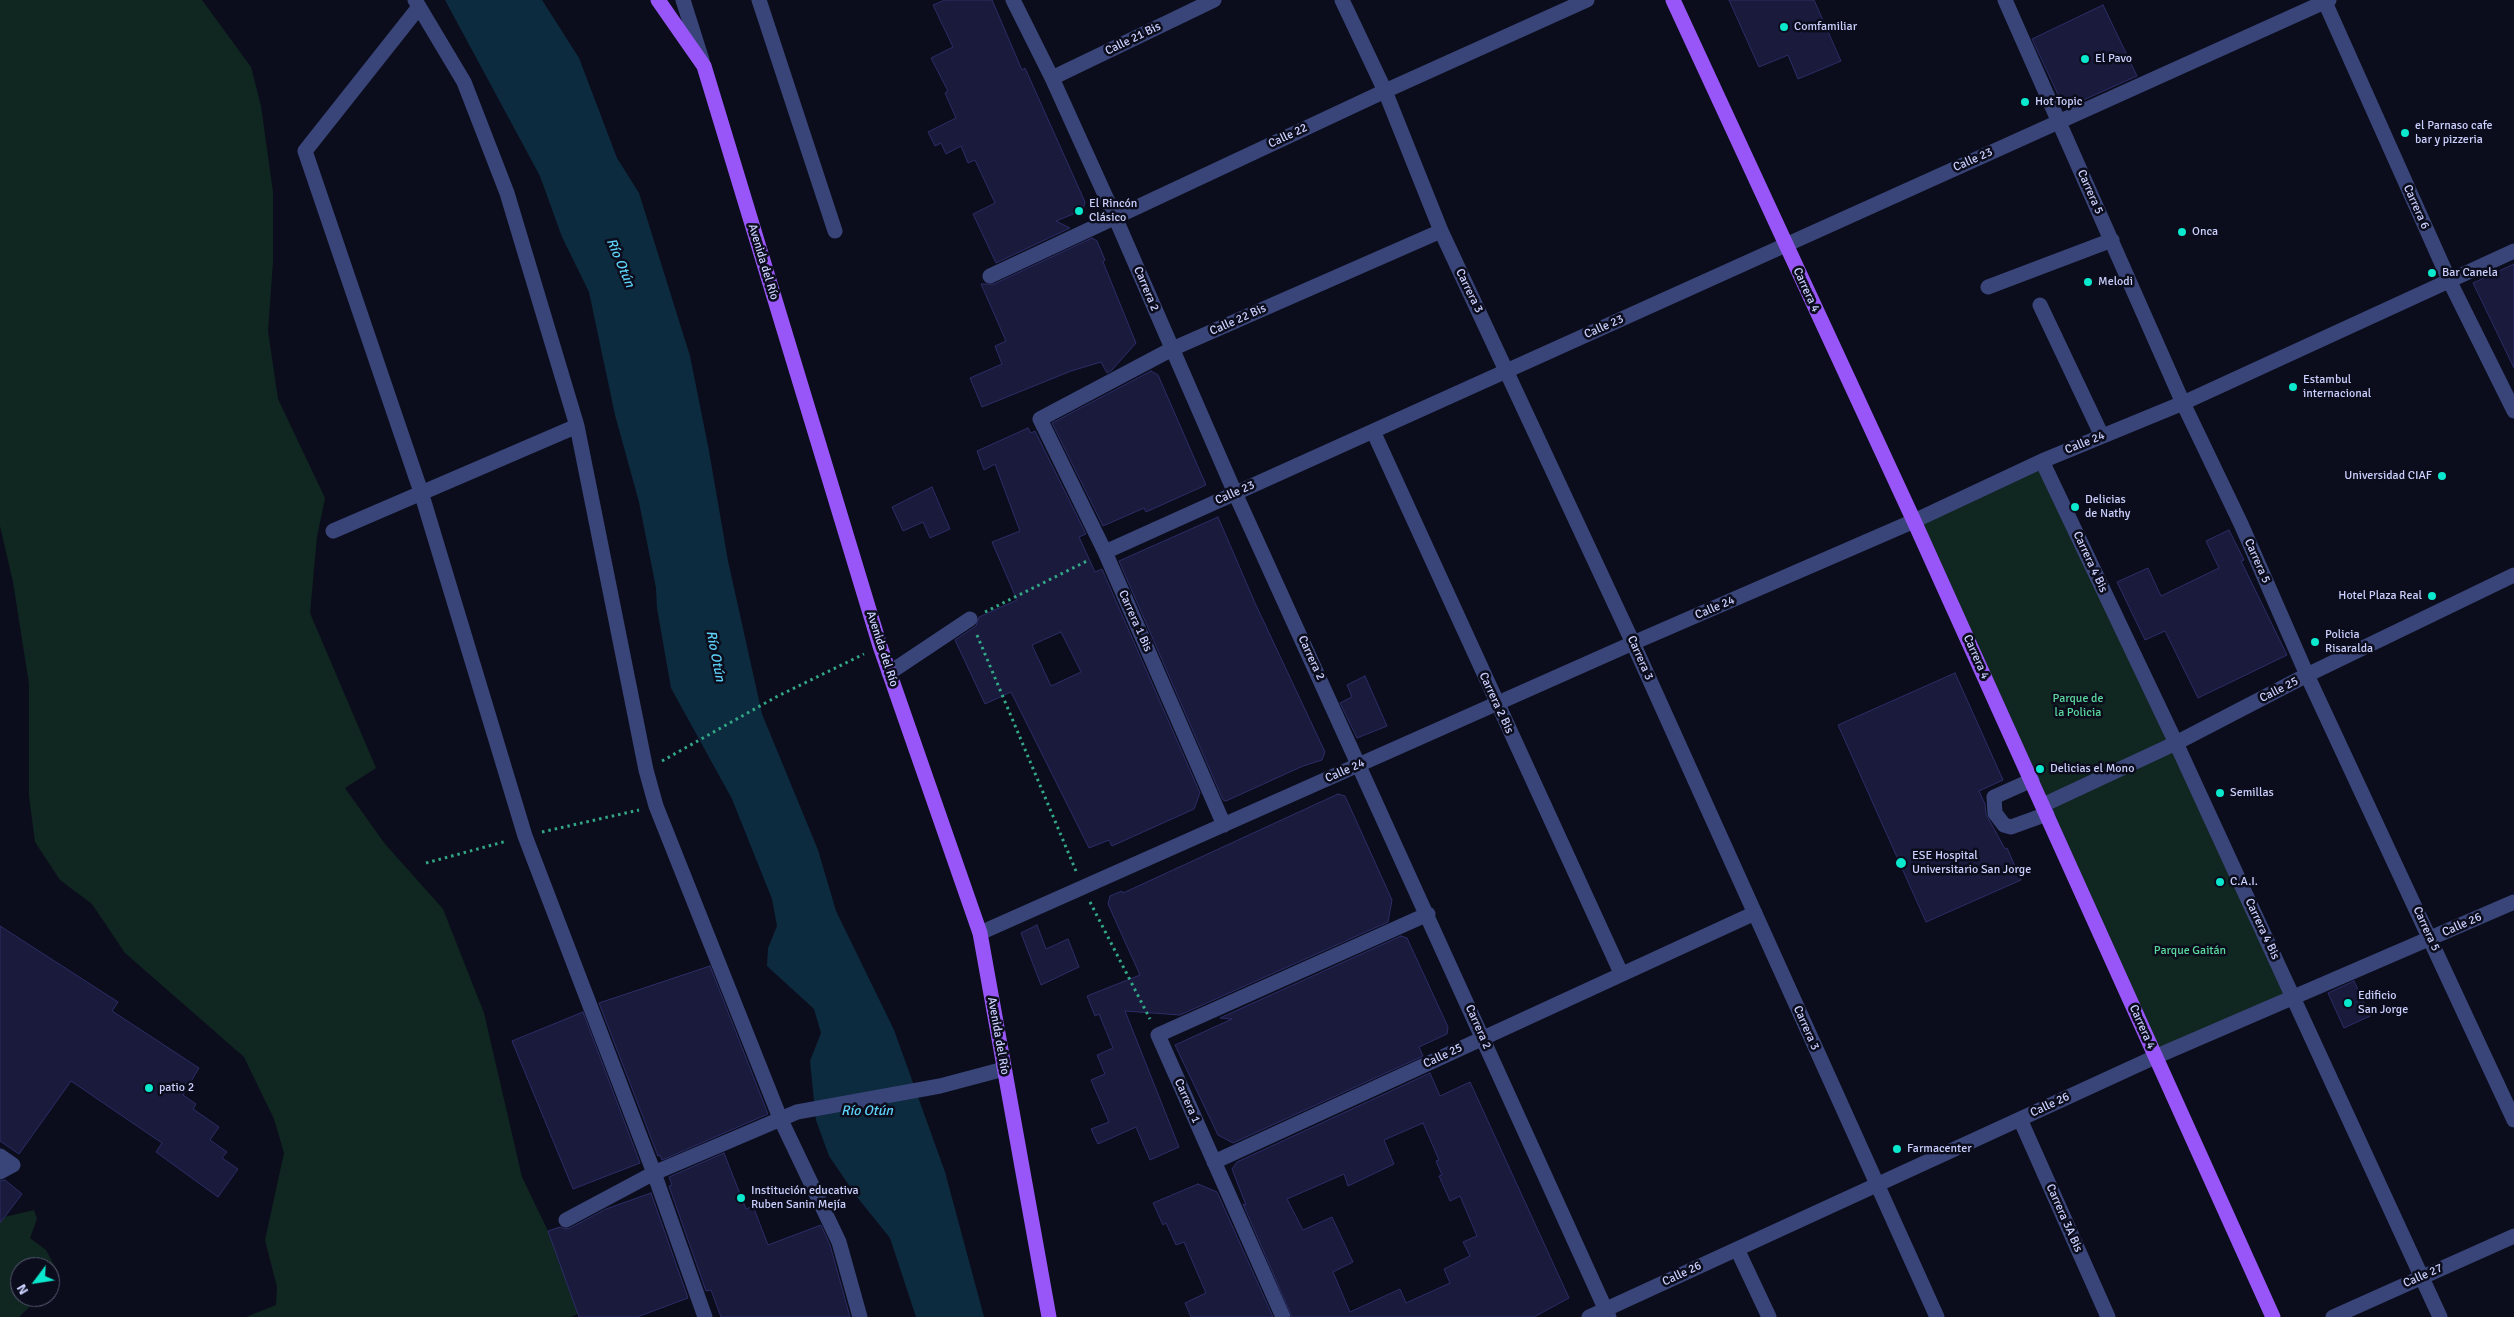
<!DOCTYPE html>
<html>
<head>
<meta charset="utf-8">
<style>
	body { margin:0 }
	#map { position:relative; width:2514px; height:1317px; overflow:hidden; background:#0c0d1c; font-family:Signika,sans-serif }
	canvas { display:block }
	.north { position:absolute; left:10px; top:1257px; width:50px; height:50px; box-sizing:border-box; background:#0c0d1c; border:1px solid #585b76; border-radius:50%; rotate:239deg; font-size:14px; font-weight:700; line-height:20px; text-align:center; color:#cacffd }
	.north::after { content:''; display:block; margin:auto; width:18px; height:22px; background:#0ae8ce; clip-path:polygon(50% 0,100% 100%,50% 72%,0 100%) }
</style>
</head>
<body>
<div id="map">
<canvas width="2514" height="1317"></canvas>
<div class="north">N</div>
</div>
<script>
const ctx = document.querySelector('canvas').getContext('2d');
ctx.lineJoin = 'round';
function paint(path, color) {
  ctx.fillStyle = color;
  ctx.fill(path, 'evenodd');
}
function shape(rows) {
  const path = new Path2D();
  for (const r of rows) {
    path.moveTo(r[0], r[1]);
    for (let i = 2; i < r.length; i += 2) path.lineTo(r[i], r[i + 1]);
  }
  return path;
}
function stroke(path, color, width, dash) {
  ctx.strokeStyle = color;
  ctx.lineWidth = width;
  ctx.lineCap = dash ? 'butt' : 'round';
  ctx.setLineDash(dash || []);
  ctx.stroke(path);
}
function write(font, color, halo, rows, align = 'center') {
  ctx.font = font + ' Signika,sans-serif';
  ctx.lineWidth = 5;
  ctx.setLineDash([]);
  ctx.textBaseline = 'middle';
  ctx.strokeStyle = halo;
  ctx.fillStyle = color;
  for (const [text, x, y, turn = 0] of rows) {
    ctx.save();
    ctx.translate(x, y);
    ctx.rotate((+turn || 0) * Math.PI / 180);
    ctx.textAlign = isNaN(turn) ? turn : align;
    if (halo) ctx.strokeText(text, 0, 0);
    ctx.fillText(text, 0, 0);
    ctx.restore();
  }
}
paint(shape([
	[0,0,202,0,251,67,261,106,273,192,273,262,268,331,278,399,325,498,317,537,310,613,376,768,345,788,385,844,443,909,484,1013,522,1177,586,1310,571,1317,246,1317,276,1305,277,1287,265,1240,284,1153,274,1119,244,1057,125,953,92,904,60,880,35,842,29,796,29,684,13,582,0,526],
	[2042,461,2293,996,2155,1057,1914,521],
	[34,1210,37,1219,30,1238,46,1250,55,1267,51,1286,50,1267,20,1267,20,1297,40,1297,19,1317,0,1317,0,1218]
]), '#102620');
paint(shape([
	[445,0,542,0,579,58,617,158,639,193,690,356,709,451,728,561,762,714,818,850,836,911,894,1030,945,1172,984,1317,916,1317,890,1238,857,1197,829,1156,816,1120,810,1061,821,1033,814,1009,767,966,768,948,777,926,772,899,732,799,671,688,657,608,656,588,639,502,615,415,589,292,562,237,540,176]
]), '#0d2b3f');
const building = shape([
	[945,0,992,0,1022,70,1025,68,1085,202,1083,210,1056,221,1070,228,996,263,973,214,995,203,975,160,968,163,961,146,946,154,941,143,935,146,928,132,956,118,945,93,948,91,931,58,953,47,933,5,945,0],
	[1729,0,1814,0,1841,61,1798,79,1788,55,1759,67,1729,0],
	[2103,5,2137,76,2070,106,2062,103,2032,39,2103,5],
	[1092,238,1097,241,1105,260,1103,262,1136,343,1112,370,1107,373,1101,362,1071,371,982,407,970,378,1002,364,995,346,1006,341,981,284,994,284,1092,238],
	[2514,264,2514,368,2473,283,2514,264],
	[1151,371,1158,375,1206,485,1146,512,1144,508,1103,526,1052,423,1151,371],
	[1028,428,1031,433,1035,431,1086,534,1079,537,1095,572,1102,569,1200,793,1194,809,1112,846,1109,840,1089,848,1011,692,985,704,955,640,976,626,979,617,1017,600,992,542,1020,531,995,464,984,470,977,451,1028,428],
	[1061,632,1081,672,1051,686,1032,645,1061,632],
	[932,487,950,529,930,538,923,522,903,531,892,507,932,487],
	[1218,517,1255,603,1325,752,1322,760,1303,766,1226,801,1223,800,1119,561,1218,517],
	[2229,530,2244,560,2241,561,2287,655,2198,698,2165,631,2145,640,2117,582,2148,568,2161,596,2219,568,2206,541,2229,530],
	[1955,673,2003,780,1979,791,1985,804,1986,814,2005,849,2007,848,2021,880,1926,922,1838,725,1955,673],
	[1365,676,1387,726,1357,738,1340,703,1352,697,1347,685,1365,676],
	[1338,794,1345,796,1392,900,1388,922,1180,1015,1125,1011,1179,1147,1150,1160,1136,1127,1098,1144,1091,1129,1109,1122,1091,1080,1105,1074,1097,1055,1113,1048,1099,1014,1095,1016,1087,996,1140,975,1108,904,1110,896,1122,891,1123,893,1338,794],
	[1037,925,1046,949,1068,939,1079,967,1041,985,1021,933,1037,925],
	[0,926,118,1002,112,1011,199,1068,183,1095,196,1104,193,1109,219,1127,210,1140,227,1152,222,1158,238,1169,218,1197,156,1152,162,1143,71,1081,19,1154,0,1141,0,926],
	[1401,936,1407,938,1448,1027,1447,1034,1419,1047,1423,1056,1233,1143,1218,1135,1175,1045,1232,1019,1220,1018,1401,936],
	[710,966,768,1114,662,1160,660,1155,658,1156,599,1003,710,966],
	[2354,981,2370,1016,2344,1028,2328,993,2354,981],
	[583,1012,640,1163,573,1189,512,1041,583,1012],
	[1430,1073,1440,1096,1470,1082,1569,1298,1534,1317,1292,1317,1243,1204,1246,1205,1232,1169,1237,1162,1430,1073],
	[1423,1123,1439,1160,1436,1161,1442,1175,1439,1176,1450,1201,1460,1196,1477,1236,1463,1242,1470,1256,1444,1269,1450,1283,1406,1303,1400,1289,1350,1312,1333,1272,1353,1262,1332,1217,1303,1230,1287,1199,1344,1174,1348,1186,1394,1164,1384,1140,1423,1123],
	[724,1153,746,1209,753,1206,768,1245,821,1225,830,1245,850,1317,721,1317,711,1290,706,1291,669,1186,672,1185,669,1177,724,1153],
	[5,1180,22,1194,0,1223,0,1181,5,1180],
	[1198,1184,1217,1192,1273,1317,1191,1317,1185,1303,1206,1293,1184,1242,1176,1245,1166,1223,1163,1225,1153,1203,1198,1184],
	[651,1193,688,1298,637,1317,579,1317,548,1231,560,1227,565,1229,570,1228,606,1209,651,1193]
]);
paint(building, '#191a3c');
stroke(building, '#2c2d67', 1);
stroke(shape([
	[985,612,1089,560],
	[977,635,1076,871],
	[662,761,776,697,864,654],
	[542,832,639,810],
	[426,863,507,841],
	[1090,902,1150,1019]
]), '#32a887', 3, [2.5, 4]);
stroke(shape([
	[415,0,464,82,507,193,577,426,646,770,656,806,780,1118,839,1242,860,1317],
	[683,0,702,60],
	[759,0,835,231],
	[1013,0,1052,78,1115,217,1235,493,1609,1317],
	[1342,0,1385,91,1441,231,1633,643,1937,1317],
	[2005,0,2183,403,2241,524,2307,675,2514,1120],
	[2324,0,2450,282,2514,411],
	[419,7,305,151,421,492,525,836,654,1173,705,1317],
	[1052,78,1214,0],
	[990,276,1385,91,1587,0],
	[1988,287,2112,240],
	[2040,305,2102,436],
	[1373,431,1621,973],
	[2042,461,2176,743,2440,1317],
	[333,531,577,426],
	[1105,552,2329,0],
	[889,673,970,619],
	[2032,780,1994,797,1995,813,2004,825,2011,827,2047,814],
	[2043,805,2176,743,2307,675,2514,575],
	[1224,825,1105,552,1040,419,1172,349,1441,231],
	[980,933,1633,643,1914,521,2042,461,2183,403,2514,251],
	[2020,1119,2108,1317],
	[0,1156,13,1165,0,1172],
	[1214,1162,1755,913],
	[566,1220,654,1173,797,1112,940,1086,1004,1069],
	[1737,1249,1769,1317],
	[1283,1317,1158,1035,1428,914],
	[1589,1317,2155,1057,2514,902],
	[2333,1317,2514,1236]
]), '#394579', 15);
stroke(shape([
	[658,0,704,66,880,646,980,933,1049,1317],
	[1673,0,1914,521,2273,1317]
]), '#9856f8', 15);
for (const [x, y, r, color] of [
	[1784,27,5,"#0ae8ce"],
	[2085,59,5,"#0ae8ce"],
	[2025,102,5,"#0ae8ce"],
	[2405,133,5,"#0ae8ce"],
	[1079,211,5,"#0ae8ce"],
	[2182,232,5,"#0ae8ce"],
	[2432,273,5,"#0ae8ce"],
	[2088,282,5,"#0ae8ce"],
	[2293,387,5,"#0ae8ce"],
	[2442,476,5,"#0ae8ce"],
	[2075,507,5,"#0ae8ce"],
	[2432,596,5,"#0ae8ce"],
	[2315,642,5,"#0ae8ce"],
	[2040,769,5,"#0ae8ce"],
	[2220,793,5,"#0ae8ce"],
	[1901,863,6,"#0ae8ce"],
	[2220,882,5,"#0ae8ce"],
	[2348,1003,5,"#0ae8ce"],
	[149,1088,5,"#0ae8ce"],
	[1897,1149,5,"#0ae8ce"],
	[741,1198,5,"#0ae8ce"]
]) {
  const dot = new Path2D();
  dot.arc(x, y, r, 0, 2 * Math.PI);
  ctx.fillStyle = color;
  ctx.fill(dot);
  stroke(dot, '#0c0d1c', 2);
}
write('12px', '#cacffd', '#0c0d1c', [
	["Comfamiliar",1794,27],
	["El Pavo",2095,59],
	["Hot Topic",2035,102],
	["el Parnaso cafe",2415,126],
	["bar y pizzeria",2415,140],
	["El Rincón",1089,204],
	["Clásico",1089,218],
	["Onca",2192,232],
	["Bar Canela",2442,273],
	["Melodi",2098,282],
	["Estambul",2303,380],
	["internacional",2303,394],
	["Universidad CIAF",2432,476,"right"],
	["Delicias",2085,500],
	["de Nathy",2085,514],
	["Hotel Plaza Real",2422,596,"right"],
	["Policia",2325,635],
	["Risaralda",2325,649],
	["Delicias el Mono",2050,769],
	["Semillas",2230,793],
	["ESE Hospital",1912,856],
	["Universitario San Jorge",1912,870],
	["C.A.I.",2230,882],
	["Edificio",2358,996],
	["San Jorge",2358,1010],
	["patio 2",159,1088],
	["Farmacenter",1907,1149],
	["Institución educativa",751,1191],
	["Ruben Sanin Mejía",751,1205]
], 'left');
write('12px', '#cacffd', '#0c0d1c', [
	["Calle 21 Bis",1133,39,-26],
	["Calle 22",1288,136,-25],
	["Calle 23",1973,160,-24],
	["Carrera 5",2090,192,66],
	["Carrera 6",2416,207,66],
	["Avenida del Río",763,262,73],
	["Carrera 2",1146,289,67],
	["Carrera 4",1806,290,65],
	["Carrera 3",1469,291,64],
	["Calle 22 Bis",1238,320,-24],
	["Calle 23",1604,327,-24],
	["Calle 24",2085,443,-22],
	["Calle 23",1235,493,-24],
	["Carrera 5",2257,561,66],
	["Carrera 4 Bis",2090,562,65],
	["Calle 24",1715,608,-23],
	["Carrera 1 Bis",1135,621,66],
	["Avenida del Río",882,649,72],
	["Carrera 4",1976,657,66],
	["Carrera 2",1311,658,65],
	["Carrera 3",1640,658,66],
	["Calle 25",2279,690,-27],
	["Carrera 2 Bis",1496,703,65],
	["Calle 24",1345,771,-24],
	["Calle 26",2462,925,-24],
	["Carrera 4 Bis",2262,929,65],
	["Carrera 5",2426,929,65],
	["Carrera 2",1478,1027,66],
	["Carrera 4",2142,1027,66],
	["Carrera 3",1806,1028,66],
	["Avenida del Río",998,1036,80],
	["Calle 25",1443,1056,-25],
	["Carrera 1",1187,1101,66],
	["Calle 26",2050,1105,-25],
	["Carrera 3A Bis",2064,1218,66],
	["Calle 26",1682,1274,-25],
	["Calle 27",2423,1276,-24]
]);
write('12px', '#5ad89d', '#0c0d1c', [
	["Parque de",2078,699],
	["la Policia",2078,713],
	["Parque Gaitán",2190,951]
]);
write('italic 14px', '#5dd2f8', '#0c0d1c', [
	["Río Otún",620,263,67],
	["Río Otún",715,656,79],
	["Río Otún",867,1111]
]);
</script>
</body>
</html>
